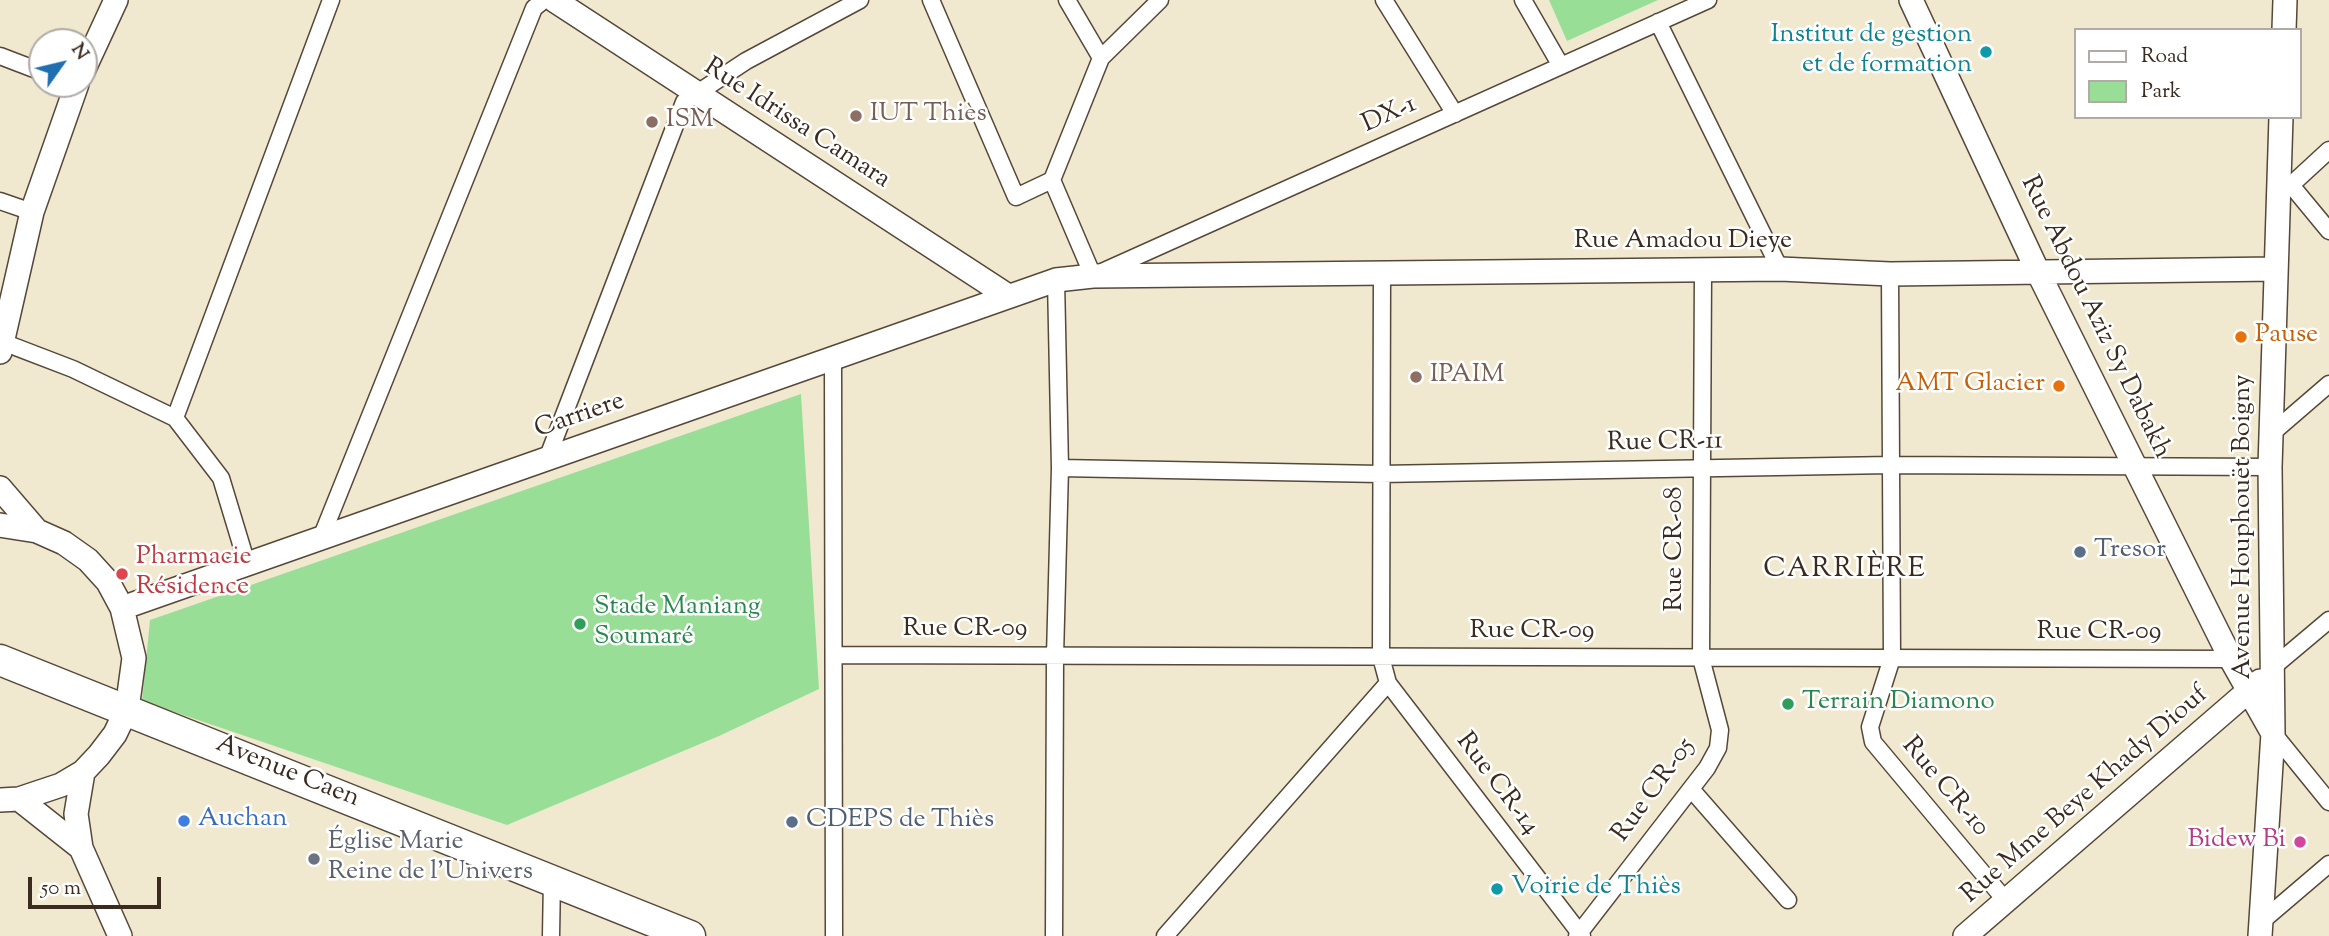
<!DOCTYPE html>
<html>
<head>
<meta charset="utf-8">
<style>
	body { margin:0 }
	#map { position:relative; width:2329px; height:936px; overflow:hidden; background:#f0e9d0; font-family:"Sorts Mill Goudy",serif }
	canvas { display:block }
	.legend { position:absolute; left:2074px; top:28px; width:228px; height:91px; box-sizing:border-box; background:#fff; border:2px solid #b1aaa5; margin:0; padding:9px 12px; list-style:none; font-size:21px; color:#3b2a1e }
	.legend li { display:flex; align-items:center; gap:14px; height:35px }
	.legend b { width:35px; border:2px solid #b1aaa5 }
	.north { position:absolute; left:28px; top:28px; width:70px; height:70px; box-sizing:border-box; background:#fff; border:2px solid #b1aaa5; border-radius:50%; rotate:56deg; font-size:19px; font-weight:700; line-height:28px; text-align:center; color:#3b2a1e }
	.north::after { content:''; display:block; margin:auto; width:24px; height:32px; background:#1f6fb2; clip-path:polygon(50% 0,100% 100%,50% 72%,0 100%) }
	.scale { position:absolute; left:28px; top:877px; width:133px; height:32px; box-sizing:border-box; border:4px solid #3b2a1e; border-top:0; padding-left:9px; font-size:21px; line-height:24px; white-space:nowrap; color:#3b2a1e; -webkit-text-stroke:5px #fff; paint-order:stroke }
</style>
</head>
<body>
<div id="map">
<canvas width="2329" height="936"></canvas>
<ul class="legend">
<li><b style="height:9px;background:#fff"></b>Road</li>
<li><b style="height:19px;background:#99de97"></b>Park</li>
</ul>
<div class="north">N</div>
<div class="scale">50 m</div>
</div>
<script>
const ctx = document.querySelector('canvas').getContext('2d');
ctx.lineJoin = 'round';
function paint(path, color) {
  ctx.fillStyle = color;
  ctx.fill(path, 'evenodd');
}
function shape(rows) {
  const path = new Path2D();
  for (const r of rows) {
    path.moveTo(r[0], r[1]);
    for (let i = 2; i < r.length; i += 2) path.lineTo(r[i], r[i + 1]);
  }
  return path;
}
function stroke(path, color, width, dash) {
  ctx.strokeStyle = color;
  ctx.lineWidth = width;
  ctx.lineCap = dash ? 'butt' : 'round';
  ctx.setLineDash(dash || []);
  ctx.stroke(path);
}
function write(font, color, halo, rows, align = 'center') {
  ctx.font = font + ' "Sorts Mill Goudy",serif';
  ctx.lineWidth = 5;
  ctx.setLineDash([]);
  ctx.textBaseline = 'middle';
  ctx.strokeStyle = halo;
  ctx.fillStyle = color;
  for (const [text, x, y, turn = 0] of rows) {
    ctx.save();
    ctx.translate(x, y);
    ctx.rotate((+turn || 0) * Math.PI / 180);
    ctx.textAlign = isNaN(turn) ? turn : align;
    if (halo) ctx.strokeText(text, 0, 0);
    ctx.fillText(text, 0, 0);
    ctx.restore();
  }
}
paint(shape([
	[1549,0,1658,0,1567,41],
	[801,394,819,689,719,736,507,825,142,701,150,620]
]), '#99de97');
const street = shape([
	[931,0,1016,197,1052,180,1101,58,1067,0],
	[1384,0,1455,114],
	[1523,0,1561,66],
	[1658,22,1780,269],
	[0,56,42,72],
	[1101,58,1160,0],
	[1052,180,1093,276,1708,0],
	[2291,185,2329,231],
	[2291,185,2329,150],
	[0,201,32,212],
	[1382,273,1381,657,1388,683,1582,936],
	[1890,274,1892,658,1870,727,1873,742,2006,901],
	[0,341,73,369,175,418,221,478,247,564],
	[833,358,834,936],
	[175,418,331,0],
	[2271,434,2329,384],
	[547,459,684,102,746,61,860,0],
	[1060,468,1380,474,1890,465,2270,467],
	[321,538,534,8,544,0],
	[834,655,2231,659],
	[2272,668,2329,620],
	[2273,733,2329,802],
	[1691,789,1788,900],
	[2261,922,2329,864],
	[551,936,552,879],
	[1054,936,1055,656,1060,468,1056,280],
	[1165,936,1388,683],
	[1577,936,1707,768,1718,748,1720,730,1701,658,1703,272]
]);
const secondary = shape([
	[554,0,1008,296],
	[1911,0,2038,272,2231,659,2271,730],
	[2284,30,2285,0],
	[84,69,116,0],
	[0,352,32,212,77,84],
	[0,488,37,531],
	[0,525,37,531,64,543,88,560,108,582,122,608,134,658,127,709,115,734,99,755,83,772,61,785,19,799,0,800],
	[122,608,1056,280,1093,276,1780,269,1890,274,2275,269],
	[83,772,76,814,81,848,120,936],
	[19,799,81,848],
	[1965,936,2260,681],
	[2260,936,2273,733,2270,467,2281,117]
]);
const highway = shape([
	[0,660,690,936]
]);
stroke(street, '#564739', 19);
stroke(secondary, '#564739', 26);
stroke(highway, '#564739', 33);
stroke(street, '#fff', 16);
stroke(secondary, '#fff', 23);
stroke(highway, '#fff', 30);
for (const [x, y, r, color] of [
	[1986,52,7,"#0f9aa8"],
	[856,116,7,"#8d6e63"],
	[652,122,7,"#8d6e63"],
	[2241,337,7,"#e8710a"],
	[1416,377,7,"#8d6e63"],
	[2059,386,7,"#e8710a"],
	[2080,552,7,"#5c6f8a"],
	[122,574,7,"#e0444e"],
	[580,624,7,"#2e9e5b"],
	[1788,704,7,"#2e9e5b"],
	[184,821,7,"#3f7fe0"],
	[792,822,7,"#5c6f8a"],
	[2300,842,7,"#d1479c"],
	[314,859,7,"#6b7280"],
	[1497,889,7,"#0f9aa8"]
]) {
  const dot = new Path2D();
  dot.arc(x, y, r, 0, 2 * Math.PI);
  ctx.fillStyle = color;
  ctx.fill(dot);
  stroke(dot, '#fff', 2.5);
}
write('26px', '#0d838f', '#fff', [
	["Institut de gestion",1972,37],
	["et de formation",1972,67],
	["Voirie de Thiès",1511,889,"left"]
], 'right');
write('26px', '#785e54', '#fff', [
	["IUT Thiès",870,116],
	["ISM",666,122],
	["IPAIM",1430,377]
], 'left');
write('26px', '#3b2a1e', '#fff', [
	["DX-1",1390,116,-24],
	["Rue Idrissa Camara",796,125,33],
	["Rue Amadou Dieye",1683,243],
	["Rue Abdou Aziz Sy Dabakh",2094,318,64],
	["Carriere",580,417,-19],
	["Rue CR-11",1665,444,-1],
	["Avenue Houphouët Boigny",2245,527,-90],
	["Rue CR-08",1677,549,-90],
	["Rue CR-09",965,631],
	["Rue CR-09",1532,633],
	["Rue CR-09",2099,634],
	["Avenue Caen",287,773,22],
	["Rue CR-14",1496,785,53],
	["Rue CR-10",1944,788,50],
	["Rue CR-05",1655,791,-54],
	["Rue Mme Beye Khady Diouf",2086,796,-41]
]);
write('26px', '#c56008', '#fff', [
	["Pause",2255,337],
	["AMT Glacier",2045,386,"right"]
], 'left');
write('26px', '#4e5e75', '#fff', [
	["Tresor",2094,552],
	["CDEPS de Thiès",806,822]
], 'left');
write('26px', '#be3a42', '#fff', [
	["Pharmacie",136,559],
	["Résidence",136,589]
], 'left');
write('26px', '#27864d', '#fff', [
	["Stade Maniang",594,609],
	["Soumaré",594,639],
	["Terrain Diamono",1802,704]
], 'left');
write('26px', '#366cbe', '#fff', [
	["Auchan",198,821]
], 'left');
write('26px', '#b23c85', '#fff', [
	["Bidew Bi",2286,842]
], 'right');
write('26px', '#5b616d', '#fff', [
	["Église Marie",328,844],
	["Reine de l'Univers",328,874]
], 'left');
ctx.letterSpacing = '2px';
write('28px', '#3b2a1e', '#fff', [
	["CARRIÈRE",1845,571]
]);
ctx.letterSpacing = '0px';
</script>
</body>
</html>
